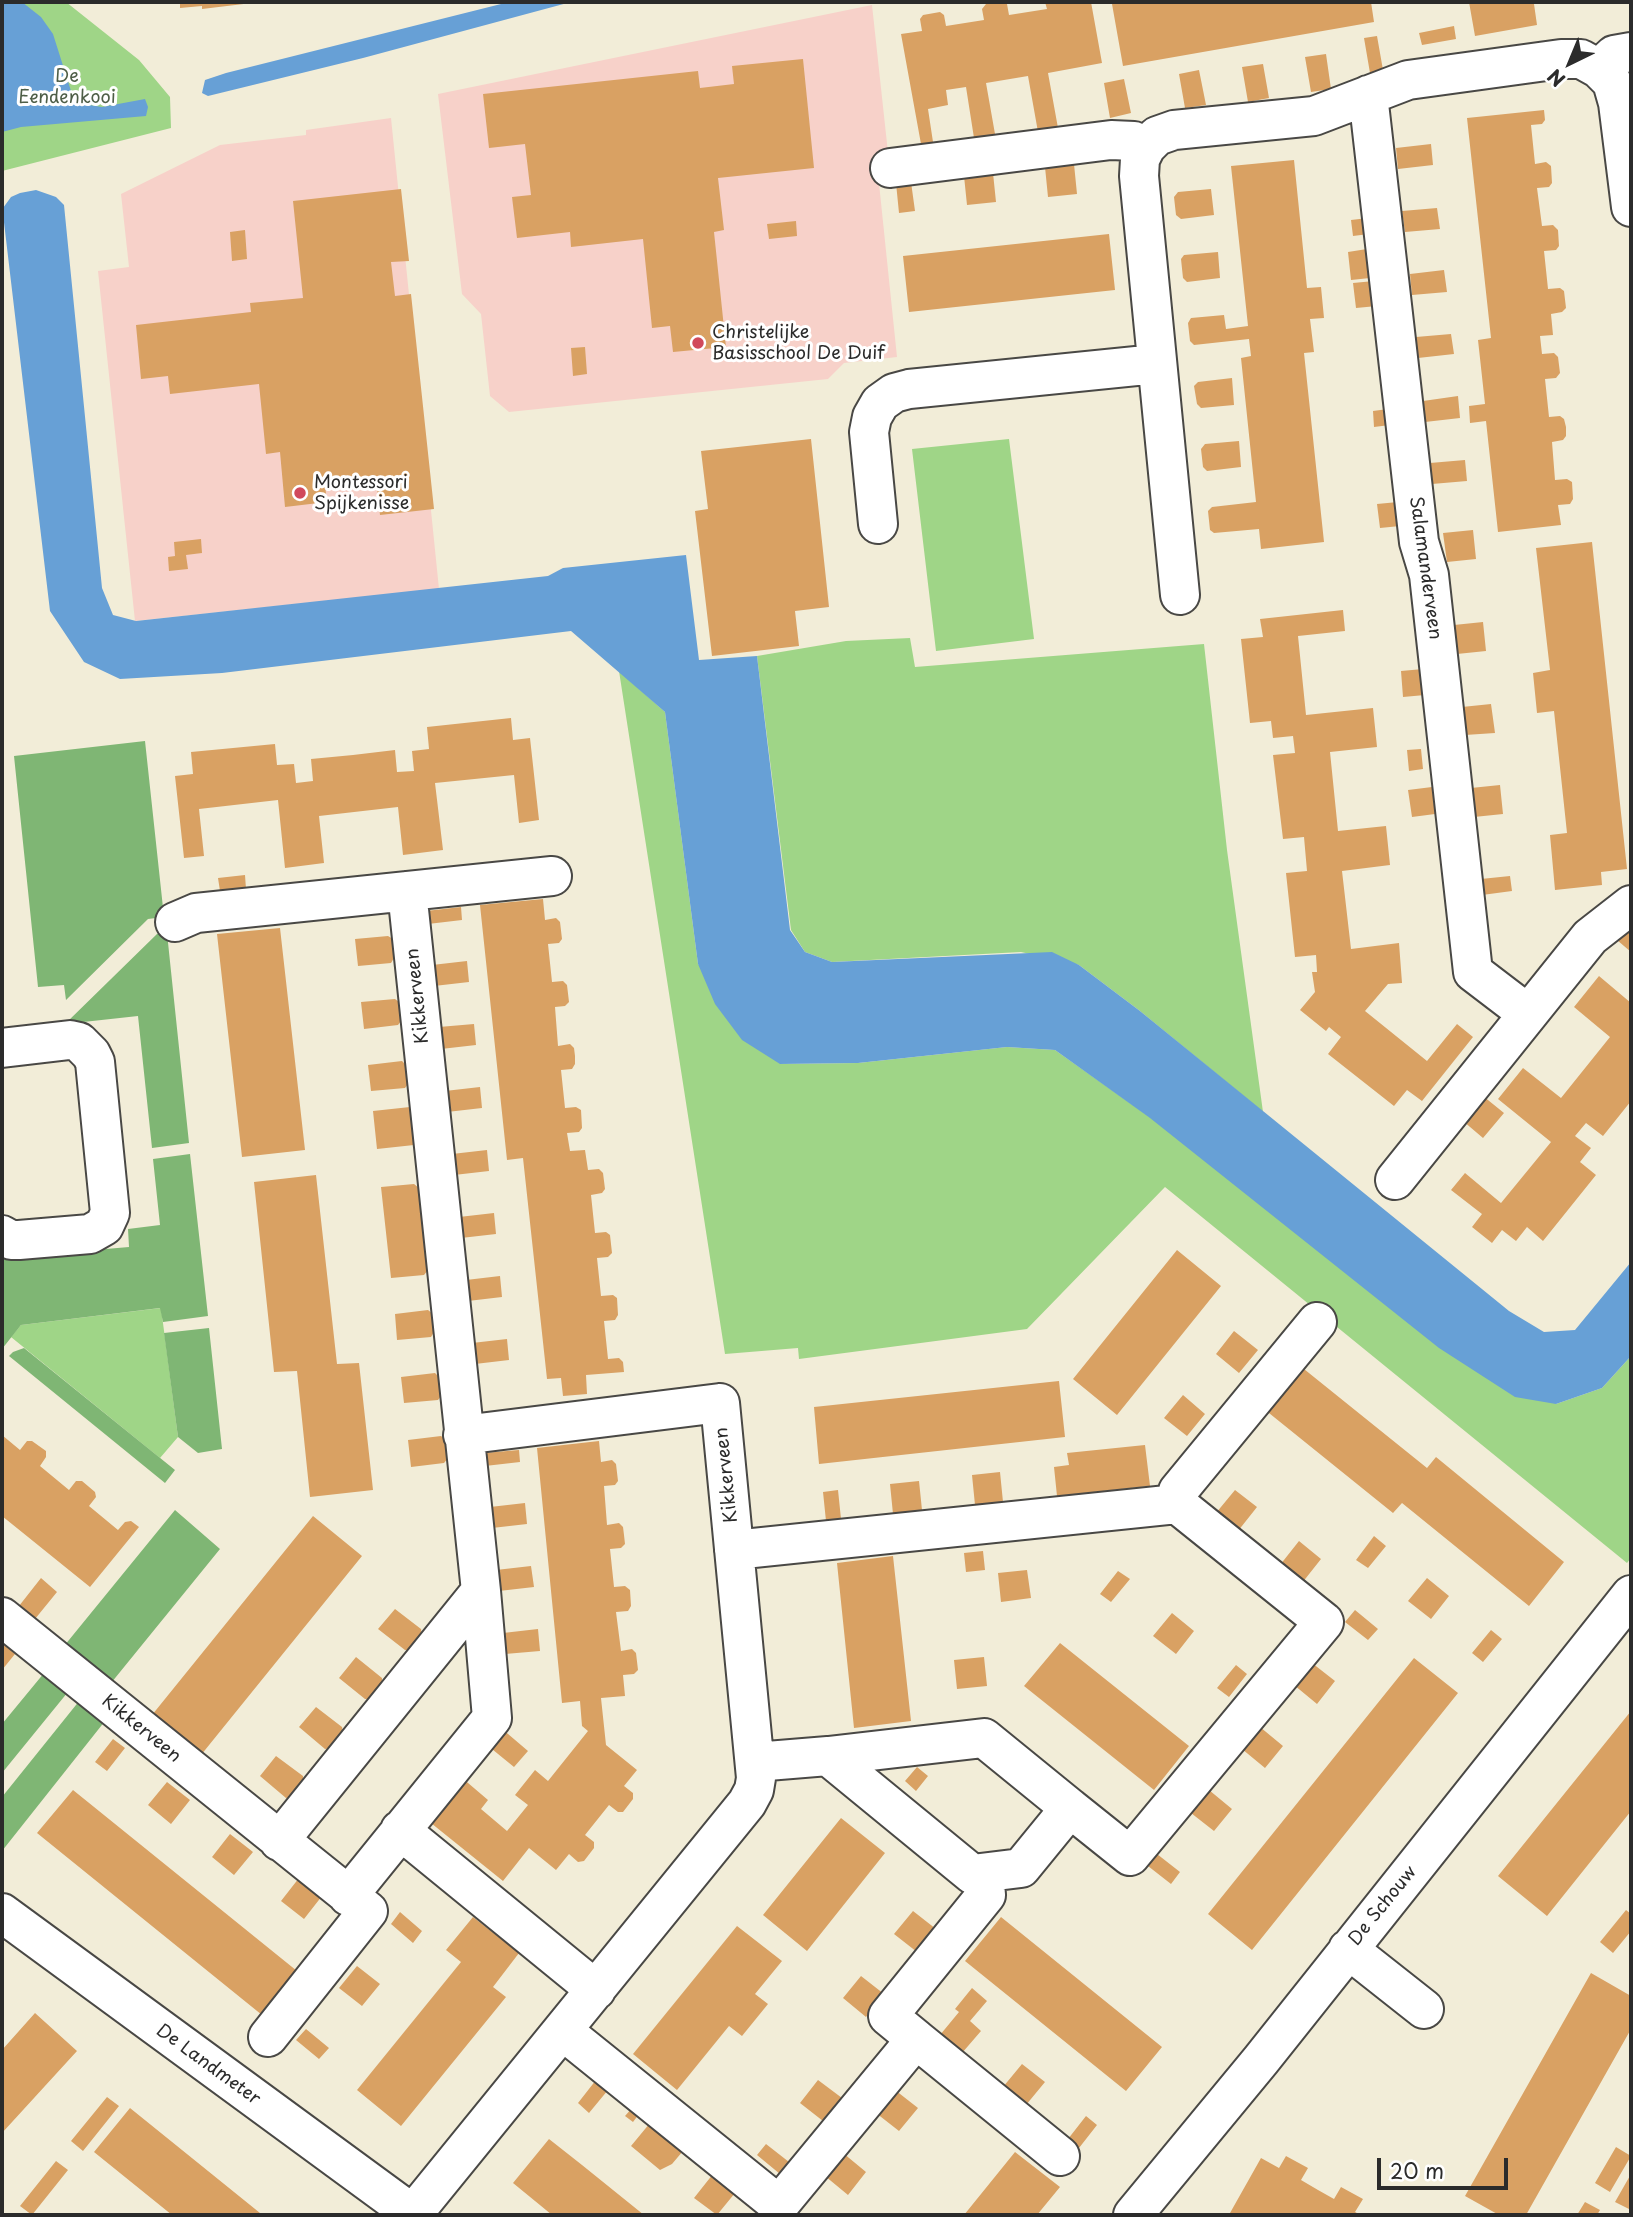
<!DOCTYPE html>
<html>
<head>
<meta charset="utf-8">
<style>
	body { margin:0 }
	#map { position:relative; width:1633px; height:2217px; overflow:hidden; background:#f2edd8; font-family:"Playpen Sans",sans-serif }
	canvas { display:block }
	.frame { position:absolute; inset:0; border:4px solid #2b2b2b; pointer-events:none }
	.north { position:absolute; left:1535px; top:28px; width:70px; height:70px; -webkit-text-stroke:5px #fff; paint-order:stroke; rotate:223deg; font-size:19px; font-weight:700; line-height:28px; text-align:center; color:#2b2b2b }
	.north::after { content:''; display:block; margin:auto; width:24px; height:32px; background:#2b2b2b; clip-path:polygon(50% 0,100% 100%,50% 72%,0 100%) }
	.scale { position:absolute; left:1377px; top:2158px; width:131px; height:32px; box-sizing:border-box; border:4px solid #2b2b2b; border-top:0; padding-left:9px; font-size:21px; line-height:24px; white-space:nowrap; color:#2b2b2b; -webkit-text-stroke:5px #fff; paint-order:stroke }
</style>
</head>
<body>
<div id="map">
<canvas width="1633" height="2217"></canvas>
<div class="frame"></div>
<div class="north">N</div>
<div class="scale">20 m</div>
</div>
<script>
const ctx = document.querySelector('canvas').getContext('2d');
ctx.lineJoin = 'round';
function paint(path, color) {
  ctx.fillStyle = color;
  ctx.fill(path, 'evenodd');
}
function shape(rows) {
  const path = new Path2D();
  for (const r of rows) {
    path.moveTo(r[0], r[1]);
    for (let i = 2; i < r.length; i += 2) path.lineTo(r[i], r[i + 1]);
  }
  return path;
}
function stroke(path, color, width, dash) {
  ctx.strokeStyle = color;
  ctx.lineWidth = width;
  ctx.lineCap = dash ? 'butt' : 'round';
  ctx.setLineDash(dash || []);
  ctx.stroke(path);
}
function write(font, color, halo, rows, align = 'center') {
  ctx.font = font + ' "Playpen Sans",sans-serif';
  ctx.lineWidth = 6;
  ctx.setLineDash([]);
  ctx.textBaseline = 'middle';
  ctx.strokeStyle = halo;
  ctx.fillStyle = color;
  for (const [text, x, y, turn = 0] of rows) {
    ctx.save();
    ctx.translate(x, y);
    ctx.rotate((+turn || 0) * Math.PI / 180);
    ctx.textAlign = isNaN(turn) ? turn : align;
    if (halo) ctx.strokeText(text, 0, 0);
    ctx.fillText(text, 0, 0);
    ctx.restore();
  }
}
paint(shape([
	[872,5,889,162,877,164,897,357,844,363,828,379,509,412,490,396,481,314,462,294,438,94],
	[391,118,439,589,135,621,98,271,129,267,121,194,220,145,306,135,306,130]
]), '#f7d1c9');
paint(shape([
	[2,2,66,2,139,60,170,97,171,128,2,171],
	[1009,439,1034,639,936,651,912,449],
	[910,638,915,667,1204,644,1227,850,1263,1112,1140,1011,1079,965,1021,952,832,962,805,952,791,930,757,656,846,641],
	[619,671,665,712,698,964,781,1064,858,1063,1007,1047,1055,1050,1556,1404,1602,1388,1631,1356,1631,1558,1627,1563,1165,1187,1027,1329,799,1359,798,1348,725,1354],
	[161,1308,178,1437,160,1458,11,1337,21,1325]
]), '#9fd587');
paint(shape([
	[145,741,164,917,148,919,66,1000,64,985,38,987,14,756],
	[167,933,189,1143,152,1148,138,1016,65,1024,157,934],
	[190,1154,208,1316,163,1322,160,1308,21,1325,2,1349,2,1258,129,1247,128,1229,160,1225,153,1159],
	[209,1328,222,1449,198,1453,178,1437,164,1333],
	[24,1348,175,1470,165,1483,9,1356,13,1352],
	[175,1510,220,1549,107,1688,60,1651],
	[49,1667,72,1687,2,1773,2,1724],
	[84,1695,109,1716,2,1851,2,1797]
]), '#7fb674');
paint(shape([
	[2,2,22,2,41,17,53,34,71,91,83,104,102,107,145,99,148,107,146,116,21,127,2,132],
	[509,2,571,2,363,58,208,96,202,93,205,80,226,73],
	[36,190,56,197,64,205,102,588,113,615,136,621,548,576,563,568,686,555,699,660,757,656,790,930,805,952,832,962,1052,952,1079,965,1140,1011,1509,1311,1544,1332,1575,1330,1631,1262,1631,1356,1602,1388,1556,1404,1515,1397,1439,1348,1150,1118,1055,1050,1007,1047,858,1063,780,1064,742,1040,715,1004,698,964,665,712,571,631,222,673,120,679,84,662,50,611,3,214,3,208,11,197,20,193]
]), '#67a0d6');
paint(shape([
	[180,2,252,2,252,3,202,9,202,6,180,8],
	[999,2,1007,4,1009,15,1047,9,1045,2,1071,2,1071,4,1091,2,1102,63,1048,73,1058,128,1038,132,1028,76,986,83,995,134,974,138,966,87,946,90,948,105,928,109,933,142,921,144,901,34,922,31,920,19,923,15,940,12,944,15,946,26,984,20,982,9,986,4],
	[1127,2,1371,2,1374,22,1123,66,1112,4],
	[1469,2,1540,2,1534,4,1537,25,1475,36],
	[1454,26,1456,39,1422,45,1419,33],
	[1377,36,1383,70,1370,73,1364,38],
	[1326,54,1331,89,1311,92,1305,57],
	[803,59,814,168,718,178,724,230,714,232,726,347,673,352,670,326,652,328,643,239,571,247,570,232,517,238,512,197,531,195,525,144,489,148,483,94,698,71,700,88,734,84,732,66],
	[1263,64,1269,98,1248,102,1242,67],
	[1199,70,1206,105,1185,108,1179,74],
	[1124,79,1131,113,1110,118,1104,83],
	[1544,110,1545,120,1542,124,1531,125,1535,164,1546,162,1551,166,1552,183,1549,187,1537,188,1542,226,1553,225,1558,230,1559,246,1556,250,1544,251,1548,289,1560,288,1564,291,1566,308,1562,312,1551,314,1553,335,1540,336,1542,354,1554,353,1558,357,1560,373,1556,378,1545,379,1549,417,1560,416,1564,419,1566,427,1566,436,1563,440,1552,442,1555,480,1567,479,1572,482,1573,499,1570,504,1558,505,1561,525,1498,532,1486,421,1470,423,1469,406,1485,404,1478,340,1491,338,1467,118],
	[1431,144,1433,165,1398,169,1396,148],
	[1294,160,1307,288,1321,287,1324,318,1310,319,1314,352,1304,353,1324,542,1261,549,1259,529,1214,533,1210,530,1208,511,1212,507,1256,502,1241,358,1251,356,1249,339,1194,345,1190,341,1188,323,1191,318,1224,315,1226,329,1248,326,1231,166],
	[1074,164,1077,194,1048,197,1045,167],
	[993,173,996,202,967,205,964,176],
	[911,182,915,211,899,213,896,183],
	[401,189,409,261,391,262,395,296,411,294,434,509,380,515,376,479,325,485,327,502,285,507,280,452,266,454,259,384,170,394,168,376,141,379,136,325,251,312,250,303,303,298,293,201],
	[1211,189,1214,215,1181,219,1176,215,1174,197,1178,192],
	[1437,208,1440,229,1405,232,1402,211],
	[1368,218,1369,234,1353,236,1351,220],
	[796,221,797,236,769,239,767,224],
	[245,230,247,259,232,261,230,232],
	[1109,234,1115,290,909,312,903,256],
	[1367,249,1370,278,1351,280,1348,252],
	[1218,252,1220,278,1187,282,1183,278,1181,259,1184,255],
	[1444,270,1447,292,1412,295,1410,274],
	[1374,281,1377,306,1356,308,1353,283],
	[1451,334,1454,354,1418,358,1416,337],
	[585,347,587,374,573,376,571,348],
	[1232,378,1234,405,1201,408,1197,404,1194,386,1198,382],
	[1458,396,1460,418,1425,422,1423,401],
	[1388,409,1390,425,1374,427,1373,411],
	[811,439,829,607,795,611,799,646,712,656,695,511,708,509,701,451],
	[1239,441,1241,467,1207,471,1203,467,1201,449,1205,444],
	[1465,460,1467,481,1432,484,1430,463],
	[1398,502,1400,526,1380,528,1377,504],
	[1473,530,1476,559,1447,562,1443,533],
	[201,539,202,553,186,555,188,569,169,571,168,557,175,556,174,542],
	[1592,542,1627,869,1601,872,1602,885,1555,890,1550,835,1567,833,1554,711,1537,713,1533,673,1550,670,1536,548],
	[1343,610,1345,631,1298,636,1306,715,1373,708,1377,747,1330,752,1338,831,1386,826,1390,865,1342,871,1351,949,1399,943,1402,983,1388,984,1365,1011,1427,1061,1457,1024,1473,1037,1422,1101,1407,1090,1394,1106,1328,1054,1341,1037,1329,1027,1326,1031,1300,1010,1315,992,1312,972,1317,972,1316,955,1295,957,1286,873,1307,871,1304,837,1283,839,1273,755,1295,753,1293,736,1273,738,1271,721,1250,723,1241,639,1263,637,1260,619],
	[1483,622,1486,651,1457,654,1454,625],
	[1423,669,1425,695,1403,697,1401,671],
	[1491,704,1495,733,1465,735,1462,707],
	[511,718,513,740,530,738,539,820,519,823,514,775,435,783,443,850,403,855,398,807,319,816,324,863,285,868,278,800,199,809,204,856,184,858,175,776,193,774,191,752,275,744,277,765,294,764,296,783,313,781,311,759,353,755,395,750,397,772,414,771,412,751,429,749,427,727],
	[1421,749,1423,769,1409,771,1407,750],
	[1500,785,1503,814,1474,817,1471,788],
	[1432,787,1435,814,1412,817,1408,790],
	[245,875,246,889,220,891,218,878],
	[1510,876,1512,891,1482,895,1481,879],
	[543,899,545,920,556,918,560,922,562,939,559,943,548,944,552,982,563,981,567,985,569,1002,565,1006,555,1007,558,1046,570,1044,574,1048,575,1056,575,1064,572,1069,561,1070,565,1108,576,1107,581,1110,582,1128,579,1132,567,1133,570,1151,585,1150,588,1170,599,1169,603,1173,605,1189,602,1193,591,1195,595,1233,606,1232,610,1235,612,1253,608,1257,597,1258,601,1296,613,1295,617,1298,618,1315,615,1320,604,1321,608,1359,619,1358,623,1362,624,1372,586,1375,587,1394,563,1396,561,1378,547,1379,523,1158,507,1160,480,905],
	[461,907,462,920,428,924,426,911],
	[280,928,305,1150,242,1157,217,934],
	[1631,929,1631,952,1617,940],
	[388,936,393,939,394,958,391,963,358,966,355,939],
	[467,961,469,982,434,986,432,965],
	[1599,976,1631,1003,1631,1101,1603,1136,1586,1123,1575,1136,1591,1148,1580,1162,1596,1175,1543,1241,1527,1227,1516,1241,1502,1230,1492,1243,1472,1227,1482,1214,1451,1190,1465,1173,1501,1203,1551,1142,1498,1099,1523,1068,1561,1098,1610,1037,1574,1007],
	[395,999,399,1002,401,1021,398,1025,364,1029,361,1002],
	[474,1024,476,1045,441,1049,439,1027],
	[402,1061,406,1065,407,1074,408,1084,405,1088,371,1091,368,1065],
	[480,1087,482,1108,447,1112,445,1091],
	[1483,1096,1504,1113,1483,1138,1463,1121],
	[410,1107,414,1145,377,1149,373,1111],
	[487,1150,489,1171,454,1175,452,1154],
	[316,1175,337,1364,359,1363,373,1490,310,1497,297,1371,274,1372,254,1182],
	[414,1184,419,1188,428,1270,424,1275,391,1278,381,1187],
	[494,1213,496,1234,461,1238,459,1217],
	[1177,1250,1221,1286,1117,1415,1073,1379],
	[500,1276,502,1297,468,1301,466,1280],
	[428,1310,433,1314,434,1332,431,1337,397,1340,395,1314],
	[1234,1331,1258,1350,1239,1373,1216,1354],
	[507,1339,509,1360,475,1364,472,1343],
	[1299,1365,1427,1468,1436,1457,1564,1562,1529,1606,1402,1503,1393,1513,1264,1409],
	[435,1373,439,1377,441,1396,438,1400,404,1403,401,1377],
	[1059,1381,1065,1437,819,1464,814,1407],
	[1183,1395,1205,1414,1187,1436,1164,1418],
	[2,1435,20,1450,27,1441,32,1441,46,1451,46,1457,40,1466,69,1490,76,1481,82,1481,95,1492,96,1497,89,1506,118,1530,125,1522,131,1521,139,1527,90,1587,2,1516],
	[441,1436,446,1440,448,1458,444,1463,411,1467,408,1440],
	[599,1441,601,1462,612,1460,616,1464,618,1481,615,1485,604,1486,607,1525,619,1523,623,1527,624,1535,625,1544,621,1548,610,1549,614,1587,625,1586,630,1590,631,1606,628,1611,616,1612,621,1651,632,1649,636,1653,638,1670,634,1674,623,1675,625,1696,601,1698,606,1745,637,1770,624,1786,633,1793,633,1799,623,1812,618,1812,609,1805,585,1835,594,1842,594,1848,584,1861,578,1862,569,1854,556,1870,529,1848,503,1881,426,1819,461,1777,488,1800,481,1809,507,1831,528,1805,515,1795,535,1770,548,1781,588,1731,582,1726,580,1701,562,1703,537,1448],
	[1145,1445,1150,1486,1057,1496,1054,1467,1069,1465,1067,1453],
	[519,1450,520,1462,485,1466,484,1453],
	[1000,1472,1003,1502,975,1505,972,1475],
	[919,1481,922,1510,893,1514,890,1484],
	[838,1490,841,1519,826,1521,823,1492],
	[1235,1490,1257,1507,1238,1531,1216,1513],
	[525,1503,527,1524,492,1528,490,1507],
	[313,1516,362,1556,201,1755,152,1715],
	[1374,1536,1386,1546,1368,1568,1356,1560],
	[1299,1541,1321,1559,1302,1583,1280,1565],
	[983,1551,985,1570,966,1572,964,1553],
	[893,1556,911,1721,854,1728,837,1563],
	[531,1566,534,1587,499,1591,496,1570],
	[1027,1570,1031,1598,1001,1602,998,1573],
	[1118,1571,1130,1579,1111,1602,1100,1594],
	[41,1578,57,1592,35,1619,19,1606],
	[1427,1578,1449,1596,1431,1619,1408,1601],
	[395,1609,421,1629,422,1635,410,1650,405,1650,378,1629],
	[1355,1610,1378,1629,1368,1640,1345,1622],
	[1172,1613,1194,1631,1176,1654,1153,1636],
	[538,1629,540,1651,505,1654,503,1633],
	[1491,1630,1502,1639,1483,1662,1472,1653],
	[2,1643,15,1654,2,1670],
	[1060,1643,1189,1746,1154,1790,1024,1686],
	[356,1657,382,1678,382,1684,371,1699,365,1699,339,1678],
	[984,1657,987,1686,957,1689,954,1660],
	[1414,1658,1458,1693,1252,1950,1208,1914],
	[1312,1663,1335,1681,1317,1704,1294,1685],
	[1236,1665,1247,1674,1229,1697,1217,1688],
	[316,1707,342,1727,343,1733,331,1748,325,1749,299,1727],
	[1631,1711,1631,1811,1547,1916,1498,1876],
	[1260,1727,1283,1746,1265,1768,1242,1749],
	[501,1728,528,1751,514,1767,487,1745],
	[113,1739,125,1748,107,1771,95,1762],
	[276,1756,303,1776,303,1783,291,1797,286,1798,260,1776],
	[917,1767,928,1776,916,1791,905,1781],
	[167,1782,190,1800,171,1824,148,1805],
	[73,1790,297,1971,262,2015,37,1833],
	[1209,1790,1232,1809,1214,1831,1191,1813],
	[841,1818,885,1853,807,1951,763,1915],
	[230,1834,253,1852,234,1875,212,1857],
	[1157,1854,1180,1872,1171,1884,1148,1866],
	[299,1878,322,1896,304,1919,281,1901],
	[1626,1910,1631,1914,1631,1931,1613,1953,1600,1942],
	[913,1911,936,1929,917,1952,894,1934],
	[400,1912,422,1931,413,1943,391,1924],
	[473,1917,519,1953,493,1987,506,1997,401,2126,357,2090,461,1962,446,1950],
	[1001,1917,1162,2047,1126,2091,965,1961],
	[737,1926,782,1961,755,1994,768,2004,742,2036,729,2026,677,2090,633,2054],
	[357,1966,380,1984,362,2006,339,1988],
	[1591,1973,1631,1996,1631,2029,1526,2215,1499,2215,1465,2196],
	[861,1976,884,1994,866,2017,843,1998],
	[972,1988,987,2001,970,2021,981,2031,962,2053,940,2035,959,2012,955,2009],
	[35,2013,77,2051,2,2133,2,2050],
	[306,2029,329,2048,319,2059,296,2040],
	[1022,2064,1045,2082,1026,2105,1003,2087],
	[596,2080,608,2090,589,2113,578,2103],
	[818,2080,842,2098,823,2121,800,2103],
	[895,2090,918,2108,899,2131,876,2113],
	[107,2097,119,2106,83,2151,71,2141],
	[130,2108,260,2213,258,2215,172,2215,94,2152],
	[632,2108,639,2114,633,2122,625,2116],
	[1086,2116,1097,2125,1079,2148,1068,2139],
	[650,2123,683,2151,672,2164,660,2170,631,2146],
	[549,2139,582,2165,644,2215,552,2215,546,2210,513,2183],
	[766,2144,789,2162,780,2174,757,2155],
	[1616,2147,1631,2156,1610,2192,1595,2183],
	[1015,2152,1060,2187,1037,2215,964,2215],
	[843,2153,866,2172,848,2195,825,2176],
	[1286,2156,1308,2168,1301,2180,1318,2190,1334,2199,1341,2187,1363,2199,1355,2212,1361,2215,1234,2215,1230,2213,1261,2158,1279,2168],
	[56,2161,68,2170,32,2215,20,2206],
	[713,2174,735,2193,717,2215,694,2198],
	[1631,2174,1631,2210,1615,2202],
	[1585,2202,1600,2210,1597,2215,1577,2215]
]), '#d9a163');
const minor = shape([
	[1599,69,1614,55,1631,52],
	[1368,95,1419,542,1429,575,1473,972,1528,1014],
	[890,168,1111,140,1134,141,1146,147],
	[878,524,869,432,872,417,880,403,894,393,909,389,1156,364],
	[1180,595,1139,176,1140,159,1146,147,1157,136,1174,130,1314,116,1408,80,1561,59,1581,59,1599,69,1612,82,1618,103,1631,207],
	[175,922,196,913,552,876],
	[2,1048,70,1040,79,1042,91,1054,95,1062,110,1213,104,1226,90,1234,19,1240,11,1240,2,1235],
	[1395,1180,1590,937,1631,905],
	[734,1550,1177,1504],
	[2,1617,368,1911,268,2037],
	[755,1762,828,1756,972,1874,1021,1868,1070,1808,984,1738,828,1756],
	[1070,1808,1130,1856,1324,1622,1177,1504,1178,1491,1317,1322],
	[400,1830,596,1990],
	[279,1841,481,1591],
	[348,1896,492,1718,481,1591,407,891],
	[2,1913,414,2215],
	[1348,1949,1424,2009],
	[563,2031,779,2205,916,2039,888,2016,986,1895,984,1873],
	[916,2039,1060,2156],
	[412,2215,747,1803,754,1790,756,1778,720,1403,463,1435],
	[1133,2215,1261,2060,1631,1595]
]);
stroke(minor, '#494845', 42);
stroke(minor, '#fff', 38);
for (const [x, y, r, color] of [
	[698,343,7,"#d1495b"],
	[300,493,7,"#d1495b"]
]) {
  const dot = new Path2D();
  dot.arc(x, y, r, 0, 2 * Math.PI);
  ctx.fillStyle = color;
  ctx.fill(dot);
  stroke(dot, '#fff', 2.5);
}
write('18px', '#4e5e47', '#fff', [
	["De",67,77],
	["Eendenkooi",67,98]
]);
write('18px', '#2b2b2b', '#fff', [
	["Christelijke",712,333],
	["Basisschool De Duif",712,354],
	["Montessori",314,483],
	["Spijkenisse",314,504]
], 'left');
write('18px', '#2b2b2b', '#fff', [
	["Salamanderveen",1425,568,82],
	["Kikkerveen",418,996,-96],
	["Kikkerveen",727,1475,-96],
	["Kikkerveen",141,1729,39],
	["De Schouw",1383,1906,-51],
	["De Landmeter",208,2065,36]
]);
</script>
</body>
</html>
